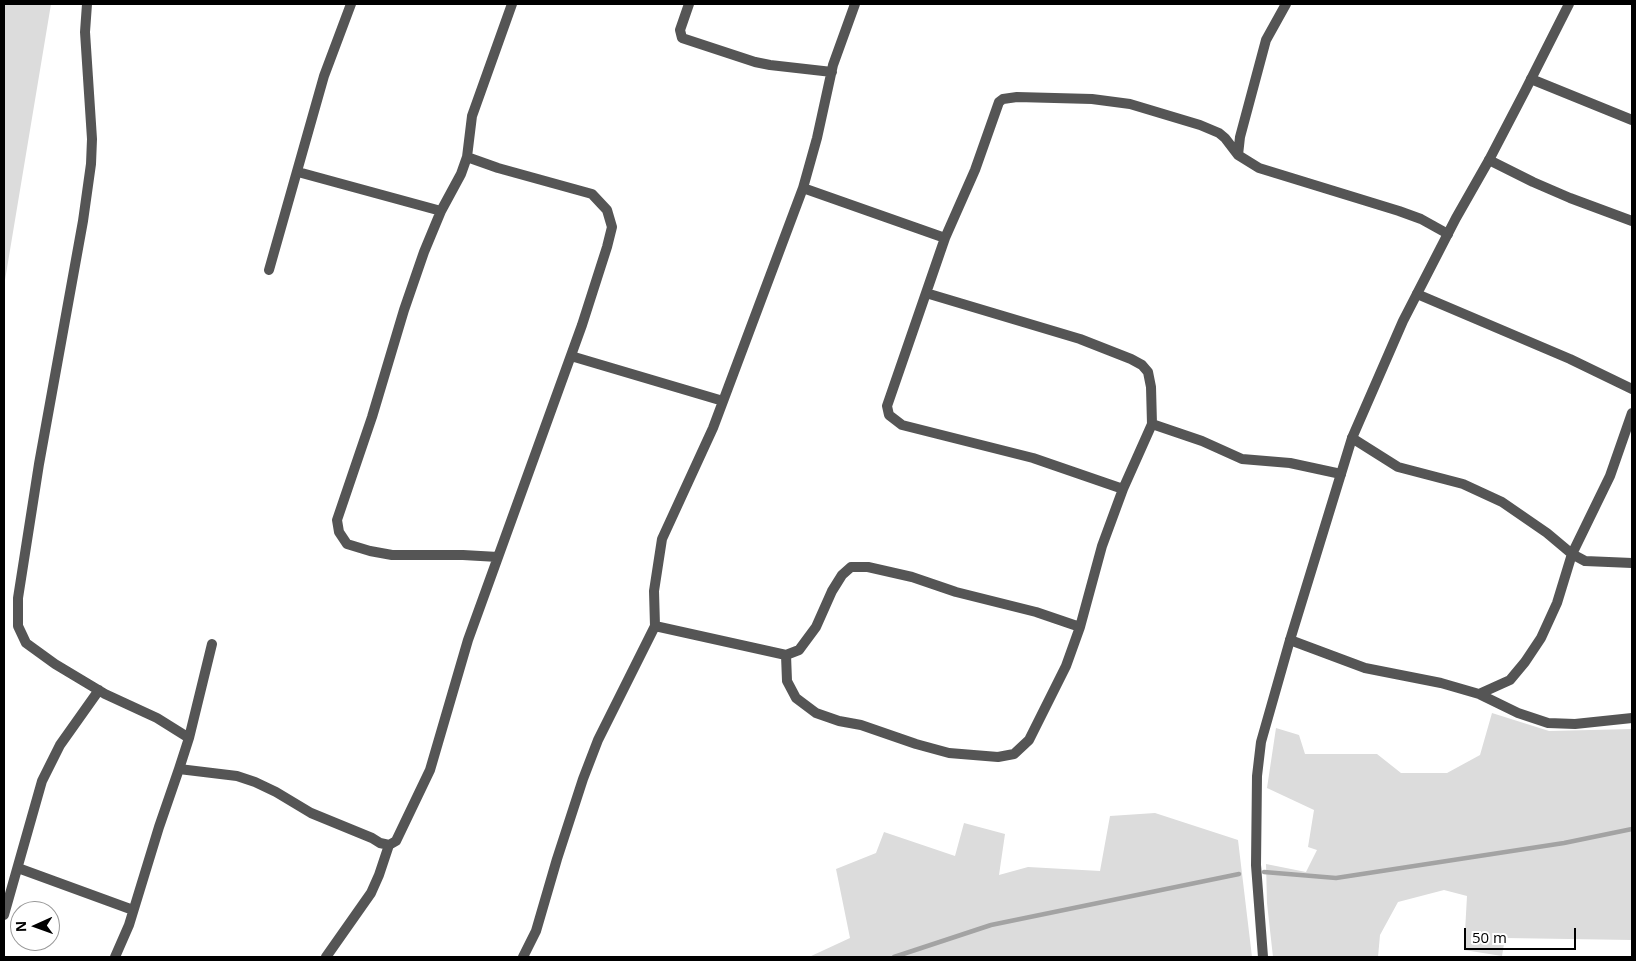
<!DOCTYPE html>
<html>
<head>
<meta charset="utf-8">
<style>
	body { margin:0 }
	#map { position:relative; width:1636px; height:961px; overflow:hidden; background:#fff; font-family:"Open Sans",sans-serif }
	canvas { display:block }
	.frame { position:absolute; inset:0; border:5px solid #000; pointer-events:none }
	.north { position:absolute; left:10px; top:901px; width:50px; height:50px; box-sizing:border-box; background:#fff; border:1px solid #999; border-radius:50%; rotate:268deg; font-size:14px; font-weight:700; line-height:20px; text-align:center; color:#000 }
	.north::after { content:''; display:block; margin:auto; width:18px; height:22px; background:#000; clip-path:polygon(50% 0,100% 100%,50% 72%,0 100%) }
	.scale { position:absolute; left:1464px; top:928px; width:112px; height:22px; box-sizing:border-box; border:2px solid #000; border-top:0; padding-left:6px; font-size:15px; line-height:18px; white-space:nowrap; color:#000; -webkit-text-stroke:4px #fff; paint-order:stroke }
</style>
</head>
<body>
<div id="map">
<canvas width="1636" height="961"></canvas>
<div class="frame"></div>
<div class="north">N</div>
<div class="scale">50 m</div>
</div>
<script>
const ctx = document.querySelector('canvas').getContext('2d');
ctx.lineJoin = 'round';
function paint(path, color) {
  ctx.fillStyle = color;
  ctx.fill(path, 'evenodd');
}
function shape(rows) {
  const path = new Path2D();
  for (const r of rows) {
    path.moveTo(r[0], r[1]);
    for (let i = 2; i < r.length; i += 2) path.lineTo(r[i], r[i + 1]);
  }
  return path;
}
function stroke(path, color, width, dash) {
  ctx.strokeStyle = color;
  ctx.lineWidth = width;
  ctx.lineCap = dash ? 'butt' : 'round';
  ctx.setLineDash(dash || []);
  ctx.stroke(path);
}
paint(shape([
	[4,4,51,4,4,286],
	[1492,713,1549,731,1632,729,1632,940,1505,938,1502,956,1464,950,1467,896,1444,890,1398,902,1380,935,1378,957,1273,957,1267,903,1266,864,1306,872,1317,850,1308,847,1314,810,1267,788,1276,728,1299,735,1305,754,1377,754,1401,773,1447,773,1480,755],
	[1155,813,1238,840,1252,957,809,957,850,938,836,869,876,853,884,832,955,856,964,823,1005,834,999,875,1028,867,1100,871,1110,816]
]), '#dcdcdc');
stroke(shape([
	[1264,872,1336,878,1564,843,1632,829],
	[894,957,991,925,1239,874]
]), '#a3a3a3', 4.5);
stroke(shape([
	[87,4,85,32,92,139,91,164,83,221,39,464,18,598,18,626,26,643,55,664,105,694,157,718,189,738],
	[689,4,680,30,682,38,755,62,770,65,832,72],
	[1531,79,1632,120],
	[1238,155,1240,137,1266,40,1286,4],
	[1489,160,1533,182,1570,198,1632,221],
	[298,172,441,211],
	[803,188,817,138,833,65,855,4],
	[945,238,803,188,713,428,662,539,654,591,655,626,786,655,799,650,816,627,832,591,842,575,851,567,868,567,912,577,956,592,1036,612,1080,627],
	[269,270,324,76,351,4],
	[1417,294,1570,359,1632,389],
	[571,356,723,401],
	[1152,424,1202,441,1242,459,1290,463,1341,474],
	[1352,438,1398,467,1463,484,1502,502,1547,533,1572,554,1585,561,1632,563],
	[1123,489,1033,458,902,425,889,415,887,406,945,238,975,170,999,102,1003,99,1017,97,1092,99,1130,104,1200,125,1219,133,1225,138,1238,155,1259,168,1399,211,1421,219,1448,234],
	[498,557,463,555,392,555,370,551,347,544,339,532,337,520,372,417,404,310,424,252,441,211,461,174,467,157,472,116,512,4],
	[1290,640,1365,668,1441,683,1479,694,1518,713,1548,723,1575,724,1632,718],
	[786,655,787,681,796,698,816,713,839,721,861,725,916,744,949,753,998,757,1014,754,1029,740,1066,666,1080,627,1102,546,1123,489,1152,424,1151,387,1148,372,1142,365,1131,359,1080,339,926,293],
	[1479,694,1510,680,1525,662,1541,638,1557,603,1572,554,1610,476,1632,413],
	[179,769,237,776,255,782,276,792,311,813,372,838,380,843,389,845,396,841,430,770,468,640,582,325,607,247,612,227,607,210,592,194,498,168,467,157],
	[18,868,133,910],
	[4,915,42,781,60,745,99,690],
	[115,957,129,925,159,827,179,769,189,738,212,644],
	[326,957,371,893,379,875,389,845],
	[523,957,536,931,557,859,583,779,598,740,655,626]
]), '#555', 10);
stroke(shape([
	[1263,957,1256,865,1257,776,1261,742,1290,640,1352,438,1403,321,1456,218,1489,160,1525,91,1569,4]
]), '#555', 10);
</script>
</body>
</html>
